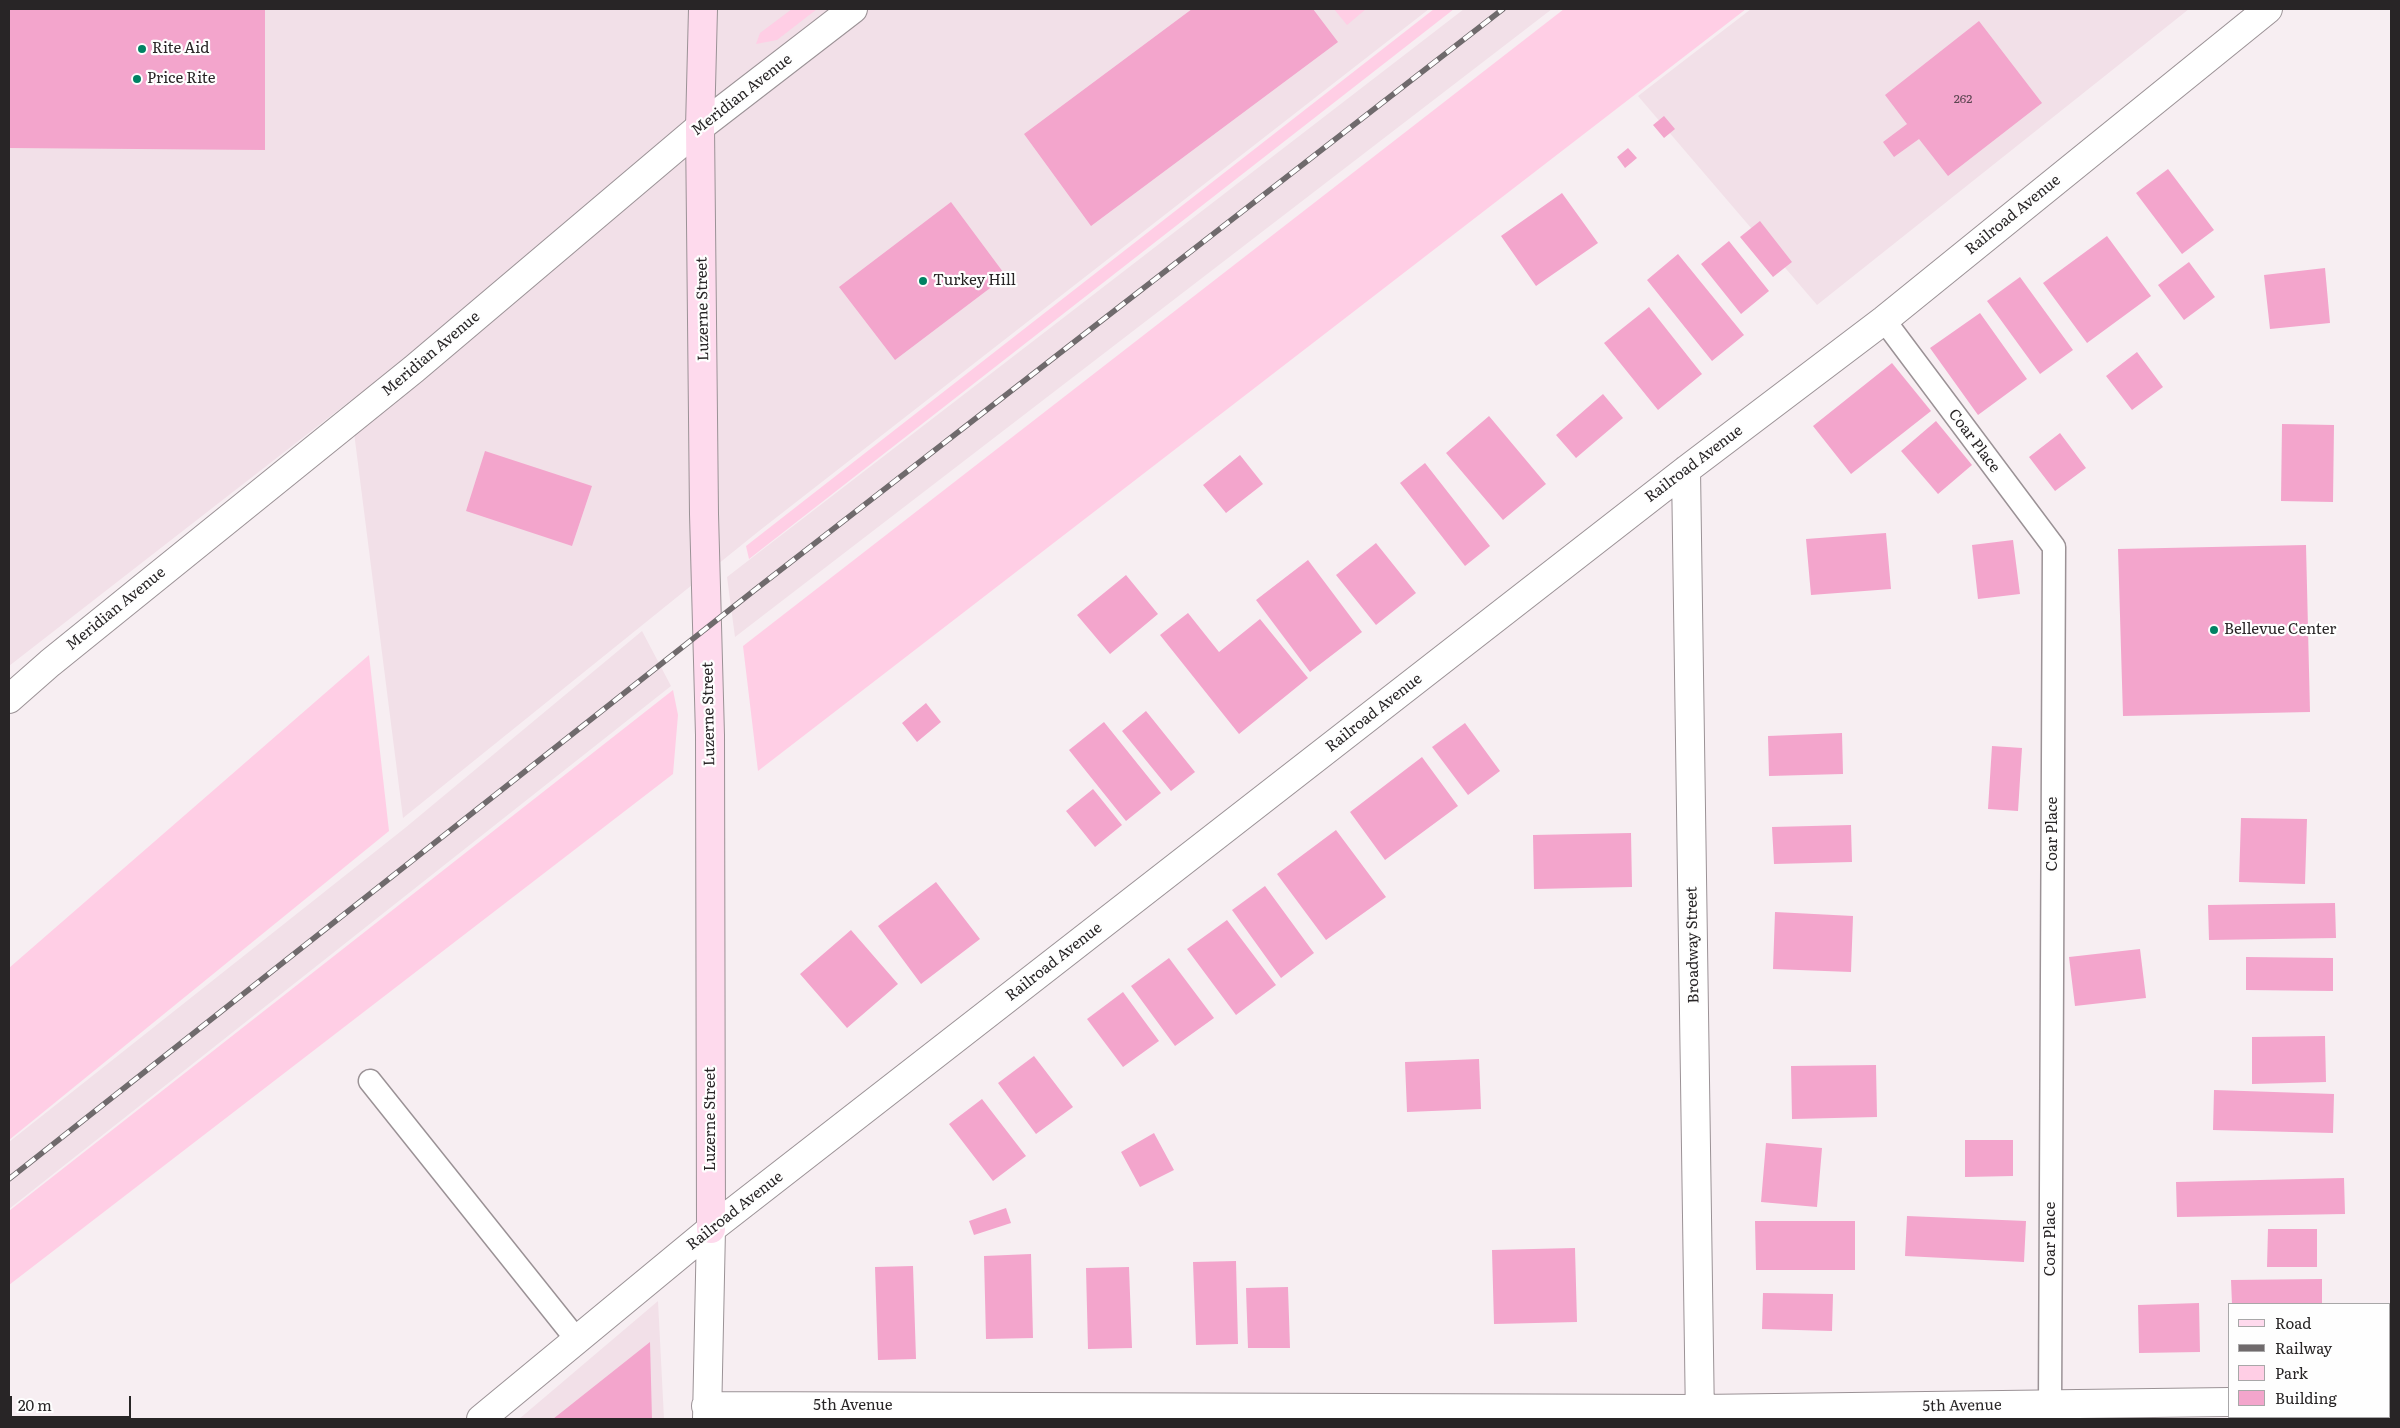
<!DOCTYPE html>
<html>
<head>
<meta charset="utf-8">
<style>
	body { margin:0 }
	#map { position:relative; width:2400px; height:1428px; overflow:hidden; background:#f7eef2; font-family:Literata,serif }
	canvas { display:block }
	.frame { position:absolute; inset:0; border:10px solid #282526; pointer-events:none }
	.legend { position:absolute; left:2228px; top:1303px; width:162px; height:115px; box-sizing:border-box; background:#fefefe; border:1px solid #a8a7a8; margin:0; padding:6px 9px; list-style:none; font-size:15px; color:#282526 }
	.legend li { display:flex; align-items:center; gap:10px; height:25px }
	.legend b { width:25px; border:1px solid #a8a7a8 }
	.scale { position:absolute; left:10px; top:1396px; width:121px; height:22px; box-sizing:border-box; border:2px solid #282526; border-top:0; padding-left:6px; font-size:15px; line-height:18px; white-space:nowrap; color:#282526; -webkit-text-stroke:4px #fefefe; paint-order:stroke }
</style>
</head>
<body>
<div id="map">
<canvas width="2400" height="1428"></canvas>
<div class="frame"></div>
<ul class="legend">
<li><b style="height:6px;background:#fedaed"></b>Road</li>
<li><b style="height:6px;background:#6f6a6c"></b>Railway</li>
<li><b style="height:14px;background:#ffcee5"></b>Park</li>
<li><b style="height:14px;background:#f3a5cc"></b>Building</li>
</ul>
<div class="scale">20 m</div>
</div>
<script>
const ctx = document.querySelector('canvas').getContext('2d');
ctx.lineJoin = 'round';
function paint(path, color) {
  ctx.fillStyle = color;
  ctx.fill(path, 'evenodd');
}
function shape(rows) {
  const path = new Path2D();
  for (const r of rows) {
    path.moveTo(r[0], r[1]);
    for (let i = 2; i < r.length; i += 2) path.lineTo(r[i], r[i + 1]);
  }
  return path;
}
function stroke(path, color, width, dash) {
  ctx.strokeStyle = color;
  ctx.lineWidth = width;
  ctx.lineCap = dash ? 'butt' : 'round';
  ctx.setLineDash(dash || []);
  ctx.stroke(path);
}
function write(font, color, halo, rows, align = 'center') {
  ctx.font = font + ' Literata,serif';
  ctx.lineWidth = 4.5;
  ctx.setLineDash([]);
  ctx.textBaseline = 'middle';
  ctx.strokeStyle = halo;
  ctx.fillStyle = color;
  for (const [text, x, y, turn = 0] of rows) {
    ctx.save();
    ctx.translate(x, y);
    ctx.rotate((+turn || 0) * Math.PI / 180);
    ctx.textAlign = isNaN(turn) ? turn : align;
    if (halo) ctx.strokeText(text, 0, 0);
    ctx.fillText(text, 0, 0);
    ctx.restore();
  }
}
paint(shape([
	[9,9,1429,9,759,531,403,818,350,401,9,666],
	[1464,9,1552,9,735,637,727,577],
	[1751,9,2189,9,1817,305,1638,96],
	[642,631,671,686,9,1209,9,1142,405,828],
	[658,1301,664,1419,519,1419]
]), '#f2e0e8');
paint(shape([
	[792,9,817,9,777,40,756,44,760,33],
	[1334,9,1366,9,1347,25],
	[1434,9,1454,9,749,559,746,546],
	[1564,9,1746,9,758,771,743,646],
	[369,655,389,831,9,1140,9,968],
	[673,690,678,715,673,774,9,1285,9,1211]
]), '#ffcee5');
paint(shape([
	[9,9,265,9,265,150,9,148],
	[1192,9,1313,9,1338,42,1091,226,1024,134],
	[1979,21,2042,103,1948,176,1919,139,1894,157,1883,142,1907,124,1885,95],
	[1664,116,1675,129,1664,138,1653,125],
	[1628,148,1637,158,1625,168,1617,157],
	[2168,169,2214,230,2182,254,2136,193],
	[1562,193,1598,243,1536,286,1501,236],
	[951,202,1006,276,895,360,839,287],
	[1760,221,1792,262,1773,277,1740,237],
	[2107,236,2151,296,2087,343,2043,283],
	[1729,241,1769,291,1741,314,1701,264],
	[1678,254,1744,335,1712,361,1647,280],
	[2189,262,2215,297,2184,320,2158,285],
	[2325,268,2330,323,2270,329,2264,275],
	[2020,277,2073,350,2040,374,1987,301],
	[1649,307,1702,374,1658,410,1604,343],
	[1980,313,2027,379,1978,415,1930,348],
	[2137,352,2163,387,2132,410,2106,376],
	[1892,363,1931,411,1851,474,1813,426],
	[1603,394,1623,418,1576,458,1556,435],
	[1489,416,1546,484,1503,520,1446,453],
	[1936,421,1972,465,1938,494,1901,451],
	[2282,424,2334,425,2333,502,2281,501],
	[2060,433,2086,468,2055,491,2029,457],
	[485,451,592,486,572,546,466,511],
	[1240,455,1263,484,1226,513,1203,485],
	[1425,463,1490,546,1465,566,1400,483],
	[1886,533,1891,589,1811,595,1806,539],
	[2013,540,2020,594,1978,599,1972,545],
	[1376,543,1416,593,1376,625,1336,575],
	[2306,545,2310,712,2123,716,2118,549],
	[1308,560,1362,632,1310,672,1256,600],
	[1126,575,1158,614,1110,654,1077,615],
	[1188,613,1219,652,1260,619,1308,678,1239,734,1160,635],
	[926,703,941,722,917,742,902,723],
	[1146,711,1195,772,1171,791,1122,731],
	[1104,722,1161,793,1126,821,1069,750],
	[1465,723,1500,771,1468,795,1432,747],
	[1842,733,1843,774,1769,776,1768,736],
	[1992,746,2022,748,2018,811,1988,809],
	[1422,757,1458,806,1385,860,1350,812],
	[1093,789,1122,825,1095,847,1066,811],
	[2241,818,2307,819,2305,884,2239,882],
	[1851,825,1852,862,1774,864,1772,827],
	[1336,830,1386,897,1326,940,1277,874],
	[1631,833,1632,887,1534,889,1533,835],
	[936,882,980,939,921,984,878,926],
	[1265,886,1314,953,1281,978,1232,910],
	[2335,903,2336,938,2209,940,2208,905],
	[1775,912,1853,916,1851,972,1773,969],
	[1227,920,1276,985,1236,1015,1187,949],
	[851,930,898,984,847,1028,800,974],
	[2140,949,2146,998,2075,1006,2069,957],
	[2246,957,2333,958,2333,991,2246,990],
	[1169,958,1214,1018,1175,1046,1131,986],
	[1123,992,1159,1041,1123,1067,1087,1019],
	[2325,1036,2326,1082,2252,1084,2252,1037],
	[1034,1056,1073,1107,1036,1134,998,1083],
	[1479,1059,1481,1109,1407,1112,1405,1062],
	[1876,1065,1877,1117,1792,1119,1791,1066],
	[2214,1090,2334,1094,2333,1133,2213,1130],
	[982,1099,1026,1156,993,1181,949,1124],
	[1154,1133,1174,1170,1140,1187,1121,1152],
	[1965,1140,2013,1140,2013,1176,1965,1177],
	[1766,1143,1822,1148,1817,1207,1761,1202],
	[2344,1178,2345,1214,2177,1217,2176,1182],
	[1006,1208,1011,1223,974,1235,969,1221],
	[1907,1216,2026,1221,2024,1262,1905,1256],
	[1755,1221,1855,1221,1855,1270,1756,1270],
	[2268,1229,2317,1229,2317,1267,2267,1267],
	[1575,1248,1577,1322,1494,1324,1492,1250],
	[1031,1254,1033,1338,986,1339,984,1256],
	[1236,1261,1238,1344,1196,1345,1193,1262],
	[913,1266,916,1359,878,1360,875,1267],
	[1129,1267,1132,1348,1088,1349,1086,1268],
	[2322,1279,2322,1304,2232,1304,2231,1280],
	[1288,1287,1290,1348,1248,1348,1246,1288],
	[1763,1293,1833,1294,1832,1331,1762,1329],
	[2199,1303,2200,1352,2139,1353,2138,1305],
	[650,1342,652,1419,553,1419]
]), '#f3a5cc');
const lane = shape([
	[1884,320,2054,547,2050,1405],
	[370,1081,577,1340]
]);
const street = shape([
	[1686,470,1700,1419],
	[9,699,50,663,414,369,700,127,853,9],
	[2389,1400,2391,1400],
	[706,1406,1700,1409,2229,1402],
	[481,1419,711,1229,1686,470,1884,320,2268,9],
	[707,1419,711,1229]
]);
const secondary = shape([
	[703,9,700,127,704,514,710,735,711,1229]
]);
stroke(lane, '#9b9296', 25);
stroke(street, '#9b9296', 30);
stroke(secondary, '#9b9296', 30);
stroke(lane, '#fff', 22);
stroke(street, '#fff', 28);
stroke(secondary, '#fedaed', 28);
const rail = shape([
	[9,1179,756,589,1503,9]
]);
stroke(rail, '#6f6a6c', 5.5);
stroke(rail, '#fefefe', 4, [11]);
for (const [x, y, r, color] of [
	[142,49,5,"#008263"],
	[137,79,5,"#008263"],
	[923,281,5,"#008263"],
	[2214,630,5,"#008263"]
]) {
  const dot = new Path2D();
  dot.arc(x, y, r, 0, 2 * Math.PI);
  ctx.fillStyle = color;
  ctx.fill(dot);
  stroke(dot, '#fefefe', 2);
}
write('12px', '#5b4550', null, [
	["262",1963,99]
]);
write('15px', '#282526', '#fefefe', [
	["Rite Aid",152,49],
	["Price Rite",147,79],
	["Turkey Hill",933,281],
	["Bellevue Center",2224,630]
], 'left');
write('15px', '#282526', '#fefefe', [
	["Meridian Avenue",742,95,-38],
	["Railroad Avenue",2013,215,-39],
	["Luzerne Street",703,309,-91],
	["Meridian Avenue",431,354,-40],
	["Coar Place",1974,441,53],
	["Railroad Avenue",1694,464,-37],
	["Meridian Avenue",116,609,-39],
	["Railroad Avenue",1374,713,-38],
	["Luzerne Street",709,714,-91],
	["Coar Place",2053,834,-90],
	["Broadway Street",1693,945,-91],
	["Railroad Avenue",1054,962,-38],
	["Luzerne Street",711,1119,-90],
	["Railroad Avenue",735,1211,-38],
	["Coar Place",2051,1239,-90],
	["5th Avenue",853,1406],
	["5th Avenue",1962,1406,-1]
]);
</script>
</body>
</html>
